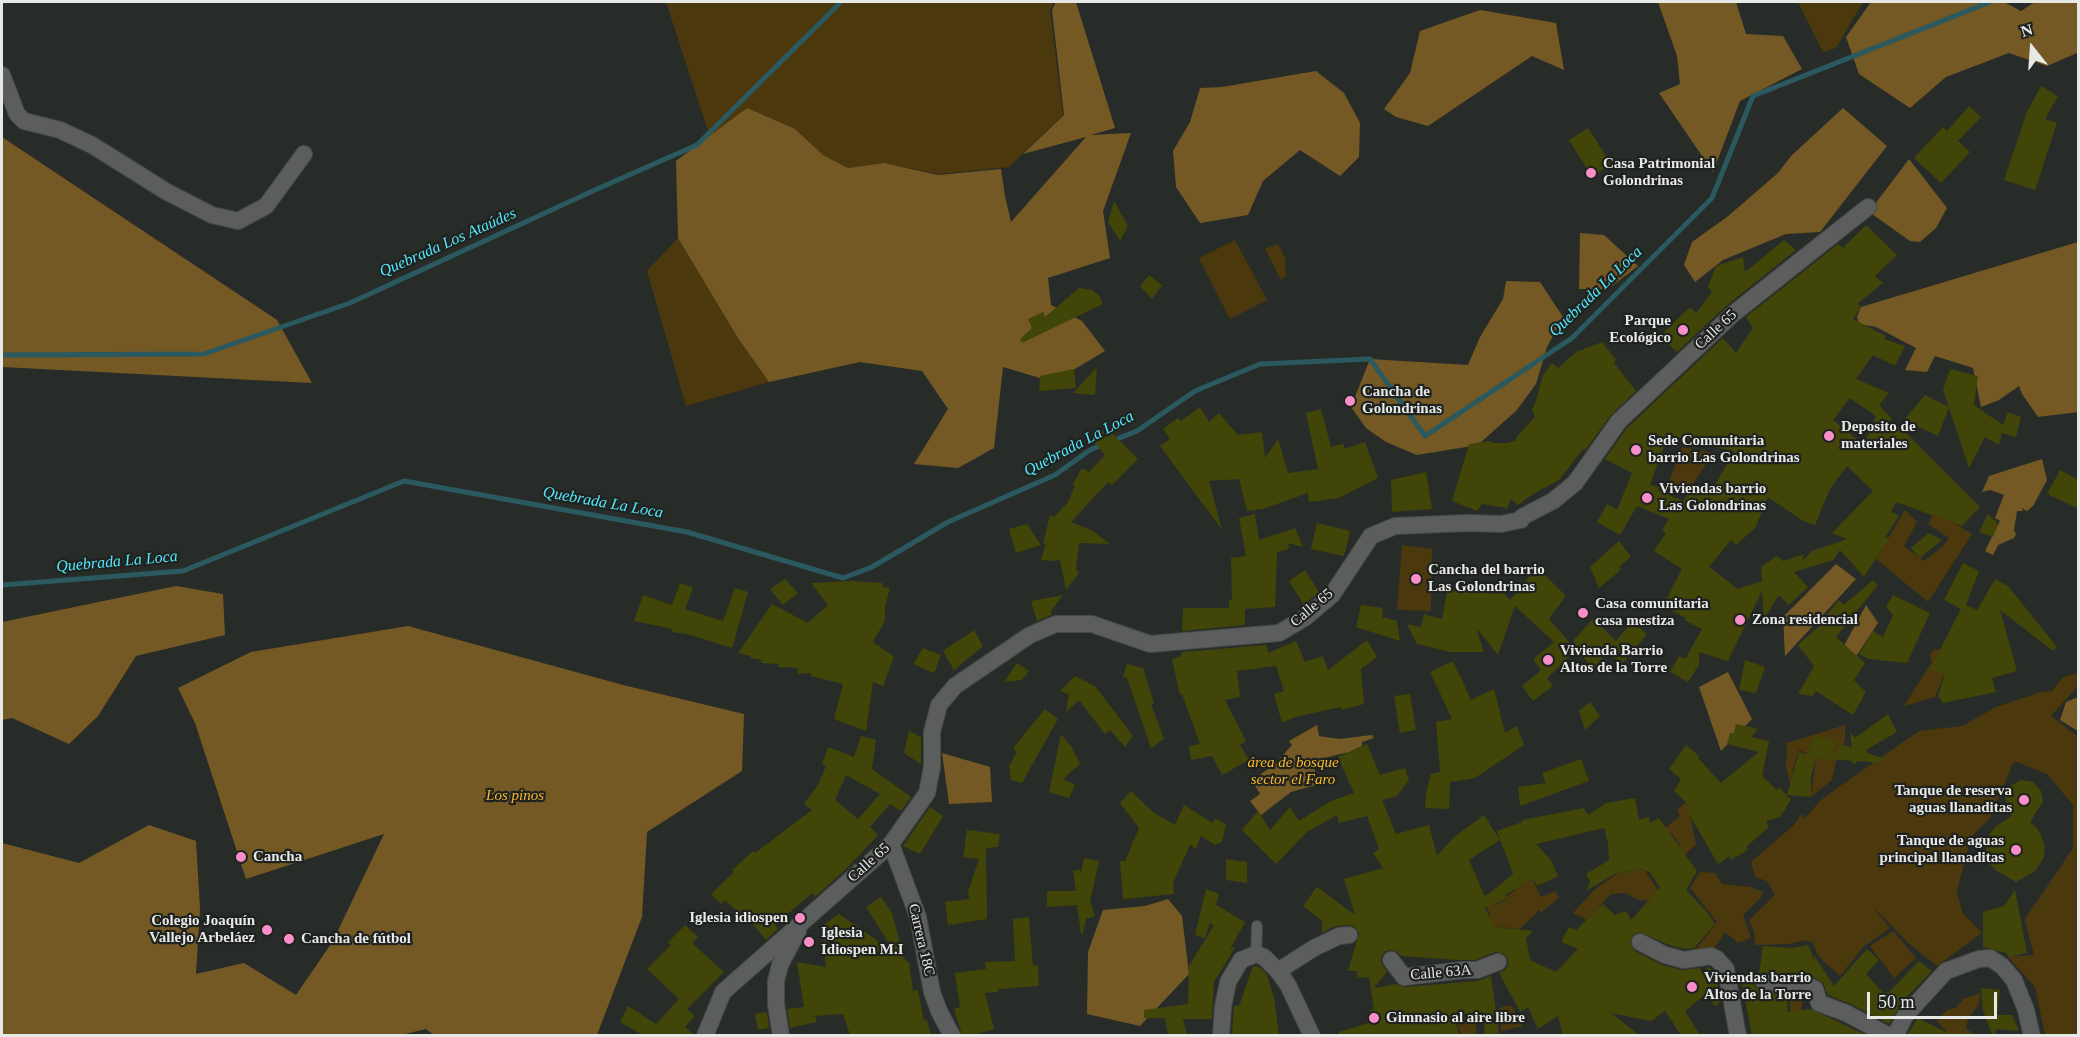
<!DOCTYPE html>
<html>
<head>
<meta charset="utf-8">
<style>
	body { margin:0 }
	#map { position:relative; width:2080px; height:1037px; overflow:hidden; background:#282c28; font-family:Georgia,serif }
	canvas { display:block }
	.frame { position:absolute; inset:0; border:3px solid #e6e9e6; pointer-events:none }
	.north { position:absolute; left:2002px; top:18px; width:60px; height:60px; -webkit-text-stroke:4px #1f221f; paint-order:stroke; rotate:343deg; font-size:16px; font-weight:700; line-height:24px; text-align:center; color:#e6e9e6 }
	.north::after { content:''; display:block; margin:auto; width:21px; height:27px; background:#e6e9e6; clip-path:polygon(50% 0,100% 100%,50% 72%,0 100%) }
	.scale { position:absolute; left:1867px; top:992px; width:130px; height:27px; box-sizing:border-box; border:3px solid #e6e9e6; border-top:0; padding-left:8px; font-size:18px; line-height:21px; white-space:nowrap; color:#e6e9e6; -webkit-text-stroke:4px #1f221f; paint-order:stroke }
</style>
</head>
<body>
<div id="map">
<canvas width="2080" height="1037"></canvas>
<div class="frame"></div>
<div class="north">N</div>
<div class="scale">50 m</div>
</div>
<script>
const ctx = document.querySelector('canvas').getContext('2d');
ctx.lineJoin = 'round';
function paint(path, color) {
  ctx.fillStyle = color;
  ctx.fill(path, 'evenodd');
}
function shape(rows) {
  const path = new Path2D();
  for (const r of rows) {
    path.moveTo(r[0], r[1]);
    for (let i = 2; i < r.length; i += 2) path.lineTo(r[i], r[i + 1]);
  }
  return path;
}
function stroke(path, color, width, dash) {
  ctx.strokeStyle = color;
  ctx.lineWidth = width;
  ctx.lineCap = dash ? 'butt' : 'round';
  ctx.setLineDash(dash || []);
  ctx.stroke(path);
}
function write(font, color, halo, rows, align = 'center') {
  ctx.font = font + ' Georgia,serif';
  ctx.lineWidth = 4.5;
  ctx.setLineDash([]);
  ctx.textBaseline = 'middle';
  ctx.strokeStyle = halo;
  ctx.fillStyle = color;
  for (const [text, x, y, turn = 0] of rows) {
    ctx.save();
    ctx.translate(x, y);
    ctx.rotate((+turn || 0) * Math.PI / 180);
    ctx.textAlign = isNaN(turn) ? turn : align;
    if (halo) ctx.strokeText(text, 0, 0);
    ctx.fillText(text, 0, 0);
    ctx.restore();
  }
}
paint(shape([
	[666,2,1054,2,1050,10,1063,115,1009,167,938,174,884,163,848,168,823,155,795,129,710,137],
	[1798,2,1863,2,1836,48,1823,52],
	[678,238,714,296,769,382,686,406,647,271],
	[1235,240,1267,300,1230,319,1199,258],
	[1278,244,1285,258,1286,276,1281,280,1265,249],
	[1682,447,1713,453,1686,495,1668,484],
	[1938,506,1942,516,1972,534,1928,602,1876,559,1905,510,1917,522,1904,546,1924,561,1941,548,1949,538,1928,524],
	[1402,545,1432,549,1431,611,1397,610],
	[1934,649,1950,651,1946,670,1935,697,1904,706,1932,662,1930,656],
	[2078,673,2078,686,2051,716,2078,737,2078,1035,2045,1035,2035,987,2008,957,2034,955,2025,919,2073,848,2073,805,2047,774,2014,761,1990,818,1971,837,1957,891,1962,912,1982,933,1937,966,1907,942,1870,903,1890,928,1863,947,1840,976,1823,961,1817,953,1813,943,1806,940,1789,944,1755,945,1754,932,1749,920,1775,895,1767,881,1755,877,1751,862,1795,824,1801,814,1805,818,1821,800,1836,789,1919,731,1962,726,1996,707,2041,692,2052,691,2063,677],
	[1845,725,1845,741,1837,756,1832,780,1811,797,1816,757,1799,750,1793,769,1791,787,1786,767,1787,745,1784,744],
	[1689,799,1689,809,1696,845,1680,859,1673,849,1680,845,1672,834,1663,830,1680,816,1677,810],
	[1643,868,1658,890,1673,883,1651,905,1647,900,1638,900,1626,893,1611,894,1587,920,1573,913,1594,890,1617,874],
	[1700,872,1715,873,1722,884,1751,887,1763,892,1760,898,1743,915,1751,938,1738,943,1725,932,1710,955,1680,955,1697,948,1717,922,1690,888],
	[1528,873,1535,877,1533,881,1541,897,1555,891,1559,898,1541,912,1538,910,1537,913,1515,933,1515,928,1472,926,1490,915,1483,897,1487,894,1495,905,1506,900,1508,897,1507,896,1514,891],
	[1893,931,1916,958,1894,978,1870,946],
	[1767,987,1805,989,1799,1021,1790,1020,1790,997,1770,995],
	[1980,993,1979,1004,1968,1019,1966,1028,1974,1035,1944,1035,1946,1031,1937,1021,1947,1010,1956,1008,1963,999],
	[1511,1005,1523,1026,1501,1031,1499,1008],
	[1475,1016,1477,1035,1462,1035,1453,1018]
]), '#4c380d');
paint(shape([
	[1056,2,1076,2,1115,128,1091,135,1131,133,1103,211,1110,258,1048,278,1051,305,1082,321,1105,351,1053,382,1003,367,994,448,958,468,914,464,948,409,922,371,860,362,769,382,738,338,678,238,676,161,747,108,795,129,823,155,848,168,884,163,938,175,1001,169,1005,196,1011,222,1086,137,1023,154,1064,115,1052,10],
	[1658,2,1736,2,1746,34,1783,36,1802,69,1740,101,1713,172,1659,93,1680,84,1677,56],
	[1871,2,2004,2,2021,11,2035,2,2078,2,2077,53,2047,66,2009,53,1946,77,1910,108,1859,74,1846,37],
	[1480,10,1556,23,1564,70,1532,56,1428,126,1396,117,1384,109,1410,73,1420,31],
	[1316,71,1344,93,1360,123,1359,157,1340,176,1300,150,1263,181,1248,215,1200,223,1176,187,1173,151,1190,122,1200,88,1222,87],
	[1843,108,1887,146,1820,232,1786,234,1723,260,1695,282,1684,265,1692,242,1727,217,1778,173,1791,156],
	[2,137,277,320,312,383,2,367],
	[1909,159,1947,208,1936,228,1920,242,1910,241,1869,212],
	[1580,233,1604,235,1638,266,1608,289,1579,289],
	[2078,242,2078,412,2038,417,2022,394,2019,386,1999,400,1981,407,1973,368,1935,356,1927,372,1905,370,1916,348,1876,327,1859,324,1857,317,1861,307],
	[1506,281,1540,282,1563,317,1547,347,1536,384,1516,411,1481,442,1466,447,1417,455,1386,442,1366,428,1351,407,1370,359,1468,365,1480,337,1503,299],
	[2042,459,2047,480,2033,506,2027,511,2022,508,2023,511,2017,511,2014,530,2016,534,2014,538,1998,545,1993,555,1985,551,2000,521,1995,518,2004,495,1990,490,1982,492,1989,476],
	[1836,564,1856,579,1785,656,1783,617],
	[176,586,223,594,225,635,136,656,98,716,69,744,12,718,2,720,2,622],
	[1866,605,1878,623,1857,655,1839,655],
	[408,626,623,685,744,714,742,771,647,832,642,917,597,1035,435,1036,426,1029,397,1036,2,1035,2,843,79,863,149,825,196,841,200,908,196,974,244,963,296,995,333,941,384,834,246,879,195,723,178,688,251,652],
	[1728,672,1752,719,1721,751,1699,687],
	[2078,697,2078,731,2060,720,2066,702],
	[1317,725,1319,736,1339,739,1372,735,1374,738,1362,742,1362,746,1349,752,1312,761,1318,781,1323,783,1291,792,1261,815,1250,801,1260,794,1252,780,1274,765,1292,745,1289,741],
	[942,753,990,767,992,802,949,804],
	[1168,899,1182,916,1189,974,1140,1026,1087,1014,1088,952,1103,910,1145,906]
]), '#745924');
stroke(shape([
	[2,355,204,354,350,303,597,189,697,145,841,2],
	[1112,441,1137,431,1195,391,1260,364,1370,359,1425,436,1572,338,1712,198,1753,96,1990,2],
	[2,585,183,571,404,481,687,532,843,578,872,567,948,522,1055,475,1090,450,1104,444]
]), '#2b5960', 5);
paint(shape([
	[2041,86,2058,96,2045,119,2057,123,2035,190,2004,180,2027,112],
	[1969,106,1981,117,1958,141,1970,152,1941,183,1914,158,1943,127,1947,131],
	[1588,128,1611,164,1592,177,1569,140],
	[1114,201,1128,226,1120,241,1108,222],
	[1866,225,1897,255,1875,276,1883,283,1857,304,1861,307,1853,319,1886,336,1884,339,1905,346,1895,366,1873,355,1856,379,1889,393,1879,405,1892,419,1889,422,1896,430,1899,426,1980,507,1962,526,1896,502,1891,512,1899,516,1885,537,1889,538,1864,577,1840,550,1833,560,1794,572,1808,587,1789,605,1779,595,1764,619,1762,591,1728,661,1699,652,1699,665,1688,682,1670,672,1679,656,1685,659,1702,629,1684,620,1686,618,1663,606,1682,569,1654,551,1666,533,1662,530,1669,519,1637,506,1620,535,1597,522,1607,504,1617,510,1632,473,1605,459,1627,428,1723,338,1736,353,1753,328,1746,317,1838,244,1843,248],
	[1850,398,1876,416,1864,445,1833,420],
	[1668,434,1696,443,1734,451,1709,496,1695,485,1683,501,1658,490,1659,487,1650,485],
	[1847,466,1873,491,1832,533,1847,539,1812,551,1802,561,1804,554,1783,561,1777,556,1761,567,1762,581,1738,589,1709,567,1731,540,1736,545,1755,528,1768,497,1803,521,1815,525,1830,489],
	[1784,240,1796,250,1726,306,1677,352,1660,336,1690,307,1696,313,1712,292,1708,287,1716,266,1743,257,1745,272],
	[1149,275,1162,285,1152,299,1140,286],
	[1079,288,1092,290,1099,295,1103,304,1022,343,1020,339,1032,328,1028,319,1043,312,1045,317],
	[1602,342,1616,360,1614,363,1636,391,1611,415,1585,450,1583,449,1559,480,1533,494,1518,505,1511,499,1507,508,1482,504,1477,511,1452,501,1469,444,1490,441,1492,443,1508,443,1516,440,1517,436,1535,417,1532,409,1535,404,1543,375,1552,363,1558,368,1576,352],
	[1097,367,1095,395,1073,393],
	[1074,369,1076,388,1039,391,1040,376],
	[1950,369,1978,376,1974,405,2003,425,2008,412,2021,417,2016,437,2002,433,1999,445,1985,437,1969,468,1943,390],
	[1925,395,1949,407,1938,436,1904,420],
	[1200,407,1209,422,1219,413,1238,435,1262,432,1265,458,1278,439,1288,473,1318,469,1306,413,1321,409,1331,447,1343,444,1345,449,1365,442,1378,478,1339,498,1309,502,1308,493,1263,509,1247,511,1239,479,1209,481,1222,530,1160,446,1170,439,1163,429,1178,418,1181,421],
	[1103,431,1108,437,1112,433,1138,459,1112,485,1108,482,1071,522,1091,530,1110,544,1079,543,1076,569,1079,573,1066,590,1060,560,1052,561,1041,560,1046,543,1043,544,1050,515,1054,517,1068,502,1075,486,1073,484,1082,468,1089,472,1105,455,1092,439],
	[2060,470,2079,480,2079,509,2047,494],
	[1426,472,1432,509,1392,512,1391,480],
	[1255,514,1259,540,1295,528,1303,547,1287,543,1290,548,1277,553,1275,607,1245,609,1245,625,1182,631,1183,608,1229,608,1229,601,1232,599,1231,558,1246,556,1239,518],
	[1988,514,1998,524,1993,537,1979,532],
	[1317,523,1350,531,1344,556,1311,549],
	[1027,524,1041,545,1016,553,1009,529],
	[1929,533,1942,540,1920,558,1911,548],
	[1619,541,1631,557,1619,567,1621,570,1599,588,1590,567],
	[1963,563,1979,571,1966,605,1977,610,1995,579,2008,586,2057,647,2053,651,2000,610,2017,671,1992,678,1996,692,1943,703,1938,696,1945,674,1930,669,1961,609,1944,600],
	[1537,567,1566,596,1549,619,1576,650,1547,678,1533,659,1554,642,1515,606,1498,655,1478,630,1477,632,1484,652,1450,652,1417,644,1407,624,1421,627,1424,614,1442,619,1447,592,1485,585,1497,586,1510,600],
	[1305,570,1319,592,1304,605,1289,581],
	[785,579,798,593,783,605,770,589],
	[1873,580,1878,585,1836,637,1865,663,1854,680,1866,692,1853,715,1816,691,1813,696,1798,694,1814,666,1798,645,1826,620,1824,618,1839,600,1844,605],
	[851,581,882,583,883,587,890,588,885,607,885,621,873,642,894,657,883,686,873,682,866,731,834,719,843,684,811,676,811,673,797,674,798,668,778,667,778,664,761,663,762,660,750,658,751,656,738,653,772,604,808,623,828,605,811,583],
	[680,583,693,588,685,609,723,621,735,588,748,592,732,648,687,634,671,632,673,629,634,621,643,595,672,605],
	[1063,595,1051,611,1051,615,1037,621,1031,601],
	[1893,595,1930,613,1907,663,1869,659,1859,654,1873,631,1883,637,1893,615,1886,607],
	[1361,605,1383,608,1382,617,1397,621,1400,641,1356,627],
	[1593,619,1616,641,1632,622,1647,634,1622,664,1607,651,1593,671,1573,641],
	[974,630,983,646,954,670,943,651],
	[1367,640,1377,657,1361,669,1364,704,1341,710,1341,707,1295,717,1282,723,1274,694,1284,691,1276,666,1237,671,1240,697,1225,700,1246,741,1240,745,1249,760,1222,775,1212,756,1191,760,1189,746,1200,744,1182,694,1180,695,1172,659,1181,656,1182,652,1267,645,1268,653,1296,641,1305,662,1323,656,1328,670],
	[923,648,941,655,934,673,913,664],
	[1745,660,1765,667,1756,693,1739,690],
	[1453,661,1471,700,1494,689,1505,733,1517,726,1524,745,1475,778,1450,782,1449,809,1425,808,1426,793,1431,774,1440,772,1436,722,1452,719,1430,672],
	[1017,663,1029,671,1022,680,1004,682],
	[1127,664,1143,668,1154,703,1151,704,1164,739,1151,748,1127,678,1123,677],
	[1541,670,1553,686,1533,701,1522,686],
	[1075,676,1095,686,1133,736,1125,747,1110,730,1105,734,1079,700,1066,712,1069,694,1060,691],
	[1410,694,1416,730,1400,733,1394,696],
	[1590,702,1600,716,1585,730,1579,711],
	[1045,709,1058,719,1022,783,1011,780,1009,766,1017,752,1013,748],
	[1888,714,1897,732,1866,750,1868,753,1882,758,1881,763,1858,761,1853,765,1853,761,1816,758,1811,776,1811,797,1787,795,1799,752,1807,754,1814,735,1837,743,1829,756,1844,745,1852,748,1850,732,1855,738],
	[1736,724,1758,729,1751,737,1769,741,1762,776,1777,790,1779,787,1791,800,1780,817,1766,821,1769,827,1747,846,1748,850,1731,860,1729,856,1718,864,1685,807,1690,806,1674,791,1681,779,1669,769,1686,745,1699,756,1698,758,1721,783,1759,752,1727,744,1730,733,1734,733],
	[909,731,921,737,921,764,904,753],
	[1061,734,1071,746,1080,764,1063,779,1075,785,1069,798,1049,792],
	[861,736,876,740,872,769,911,797,901,811,890,804,870,827,878,835,863,851,846,869,815,897,812,893,775,925,778,929,766,940,745,915,743,917,725,900,721,904,711,894,734,872,732,870,753,851,755,853,812,810,804,804,818,785,826,766,822,764,828,747,854,757],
	[846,775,880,794,858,819,835,800],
	[1367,744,1380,775,1405,768,1409,780,1397,796,1382,800,1396,834,1429,825,1437,856,1454,837,1484,815,1500,840,1469,860,1485,897,1513,874,1497,831,1522,822,1522,820,1584,808,1588,815,1606,803,1635,798,1639,820,1649,817,1650,823,1659,818,1697,871,1686,890,1707,912,1715,924,1694,948,1685,949,1669,945,1640,932,1634,934,1630,943,1635,951,1662,965,1682,970,1700,968,1701,972,1709,967,1716,974,1721,1001,1715,1006,1706,994,1685,1011,1700,1035,1681,1035,1665,1011,1651,1021,1611,1013,1639,1035,1563,1035,1558,1016,1538,1029,1528,1007,1520,1012,1499,973,1506,969,1508,964,1508,959,1504,954,1495,952,1475,960,1457,960,1401,956,1396,951,1390,950,1385,951,1381,957,1381,962,1387,972,1374,988,1396,984,1405,987,1477,981,1491,976,1499,1033,1485,1035,1483,1012,1452,1015,1460,1035,1339,1035,1339,1032,1372,1022,1370,1010,1374,1009,1369,977,1357,978,1357,971,1348,971,1359,933,1354,926,1348,925,1335,926,1322,933,1322,921,1303,906,1317,887,1355,915,1344,879,1383,868,1373,853,1379,849,1367,816,1339,823,1337,815,1307,832,1276,864,1242,830,1258,811,1270,830,1290,807,1299,821,1331,801,1354,793,1338,757],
	[1604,828,1608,843,1609,860,1586,874,1590,882,1586,891,1615,874,1643,868,1644,871,1649,871,1660,888,1631,920,1626,911,1615,915,1603,904,1576,930,1569,927,1561,942,1578,949,1556,972,1530,960,1526,938,1533,931,1494,927,1485,908,1508,898,1505,895,1533,878,1537,886,1558,876,1551,860,1536,844],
	[1581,759,1589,781,1520,806,1518,787,1546,783,1542,773],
	[2021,780,2033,782,2041,791,2043,802,2030,822,2038,829,2045,846,2044,856,2040,864,2034,872,2016,882,1997,871,1990,864,1987,855,1986,845,1989,835,1995,827,2011,816,2005,797,2010,786],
	[1131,791,1153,812,1175,825,1184,805,1213,823,1215,818,1226,824,1222,842,1215,845,1201,836,1196,849,1190,845,1173,883,1174,894,1123,899,1120,861,1125,861,1139,828,1120,803],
	[930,807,943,816,920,854,903,846],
	[967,830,1000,834,998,847,986,848,987,919,948,925,945,902,969,899,968,892,979,859,963,857],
	[1084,858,1099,861,1090,901,1095,916,1086,919,1083,934,1081,934,1077,905,1047,907,1047,891,1076,891,1073,871,1080,869,1081,873],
	[1226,859,1247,862,1247,883,1226,880],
	[1206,889,1219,894,1216,905,1245,922,1230,949,1236,946,1214,982,1212,1019,1183,1019,1187,1035,1168,1035,1165,1018,1144,1018,1144,1010,1188,1004,1189,966,1214,925,1210,923,1205,938,1195,935],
	[2015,890,2027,953,2008,957,2007,953,1983,947,1983,912,2004,906],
	[881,897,892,913,904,959,909,963,913,991,918,990,924,1021,927,1020,931,1035,850,1035,843,1014,815,1016,817,1022,790,1028,787,1009,804,1007,797,962,826,967,822,926,839,914,895,953,866,907],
	[1029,917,1033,966,1038,965,1039,986,998,989,998,992,985,993,994,1029,974,1035,962,1035,954,1009,960,1007,955,973,986,969,985,962,1015,961,1013,919],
	[685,925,698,937,692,943,724,972,687,1009,695,1016,685,1027,694,1035,642,1035,620,1022,628,1006,656,1024,679,999,647,969,671,945,668,942],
	[1808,945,1815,961,1814,955,1834,986,1867,949,1879,960,1866,974,1884,994,1886,992,1888,993,1919,961,1932,971,1897,1007,1899,1007,1889,1024,1851,1004,1828,995,1823,983,1812,976,1772,975,1764,972,1759,973,1763,946,1793,948],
	[1253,966,1259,967,1267,975,1274,998,1279,1035,1232,1035,1234,1006,1239,1006],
	[1738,976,1754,984,1756,988,1765,994,1788,996,1787,1012,1811,1009,1866,1035,1752,1035,1742,984,1740,986],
	[1981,988,2000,990,1997,1015,2012,1015,2019,1031,1996,1029,1995,1035,1992,1035,1983,1010],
	[767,1012,769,1028,758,1030,755,1014],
	[1918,1018,1951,1035,1907,1035]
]), '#414508');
const service = shape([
	[1256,954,1257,926]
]);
const minor = shape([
	[2,75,17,114,24,121,60,130,92,145,167,192,212,215,238,221,266,206,304,154],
	[891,844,918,917,932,992,939,1011,952,1036],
	[1640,942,1665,955,1684,960,1711,956,1717,959,1726,969,1738,1036],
	[1391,960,1404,977,1463,970,1477,970,1498,962],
	[1278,971,1314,948,1339,936,1349,935],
	[1764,982,1770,985,1807,985,1815,989,1819,1003,1846,1013,1889,1036],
	[705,1036,723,992,891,844,927,793,932,767,932,732,939,705,955,686,1030,635,1056,624,1092,624,1150,644,1279,633,1306,617,1332,595,1371,536,1395,526,1468,523,1501,524,1521,520,1522,517,1553,501,1575,483,1619,421,1733,314,1868,207],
	[781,1036,776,1004,776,981,780,965,798,931],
	[1221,1036,1223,1007,1228,982,1241,960,1256,954,1264,957,1278,971,1288,985,1312,1036],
	[1895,1036,1905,1016,1946,971,1979,959,1990,958,2002,966,2014,980,2026,1010,2032,1036]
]);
stroke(service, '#464a46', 12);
stroke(minor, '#464a46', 18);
stroke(service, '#5b5e5d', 10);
stroke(minor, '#5b5e5d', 16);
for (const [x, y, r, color] of [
	[1591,173,6,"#f98fc9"],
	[1683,330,6,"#f98fc9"],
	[1350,401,6,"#f98fc9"],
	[1829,436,6,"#f98fc9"],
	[1636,450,6,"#f98fc9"],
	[1647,498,6,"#f98fc9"],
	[1416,579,6,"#f98fc9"],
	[1583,613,6,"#f98fc9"],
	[1740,620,6,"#f98fc9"],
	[1548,660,6,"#f98fc9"],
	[2024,800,6,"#f98fc9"],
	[2016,850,6,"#f98fc9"],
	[241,857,6,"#f98fc9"],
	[800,918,6,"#f98fc9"],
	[267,930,6,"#f98fc9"],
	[289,939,6,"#f98fc9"],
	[809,942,6,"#f98fc9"],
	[1692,987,6,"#f98fc9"],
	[1374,1018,6,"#f98fc9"]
]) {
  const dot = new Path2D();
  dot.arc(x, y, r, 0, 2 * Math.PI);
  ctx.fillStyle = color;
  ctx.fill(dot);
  stroke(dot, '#1f221f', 2);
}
write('bold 15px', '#e6e9e6', '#1f221f', [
	["Casa Patrimonial",1603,164],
	["Golondrinas",1603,181],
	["Parque",1671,321,"right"],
	["Ecológico",1671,338,"right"],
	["Cancha de",1362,392],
	["Golondrinas",1362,409],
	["Deposito de",1841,427],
	["materiales",1841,444],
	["Sede Comunitaria",1648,441],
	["barrio Las Golondrinas",1648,458],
	["Viviendas barrio",1659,489],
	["Las Golondrinas",1659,506],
	["Cancha del barrio",1428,570],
	["Las Golondrinas",1428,587],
	["Casa comunitaria",1595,604],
	["casa mestiza",1595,621],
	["Zona residencial",1752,620],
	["Vivienda Barrio",1560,651],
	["Altos de la Torre",1560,668],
	["Tanque de reserva",2012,791,"right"],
	["aguas llanaditas",2012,808,"right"],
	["Tanque de aguas",2004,841,"right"],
	["principal llanaditas",2004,858,"right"],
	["Cancha",253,857],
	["Iglesia idiospen",788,918,"right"],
	["Colegio Joaquín",255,921,"right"],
	["Vallejo Arbeláez",255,938,"right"],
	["Iglesia",821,933],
	["Idiospen M.I",821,950],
	["Cancha de fútbol",301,939],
	["Viviendas barrio",1704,978],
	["Altos de la Torre",1704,995],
	["Gimnasio al aire libre",1386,1018]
], 'left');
write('15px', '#e6e9e6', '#1f221f', [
	["Calle 65",1716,330,-43],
	["Calle 65",1312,608,-40],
	["Calle 65",869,863,-42],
	["Carrera 18C",921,940,77],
	["Calle 63A",1441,973,-5]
]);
write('italic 15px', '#f9b92c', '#1f221f', [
	["área de bosque",1293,763],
	["sector el Faro",1293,780],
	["Los pinos",515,796]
]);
write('italic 16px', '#51e9fd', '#1f221f', [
	["Quebrada Los Ataúdes",448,243,-24],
	["Quebrada La Loca",1596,292,-44],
	["Quebrada La Loca",1079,444,-28],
	["Quebrada La Loca",603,503,10],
	["Quebrada La Loca",117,562,-5]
]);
</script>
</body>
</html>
